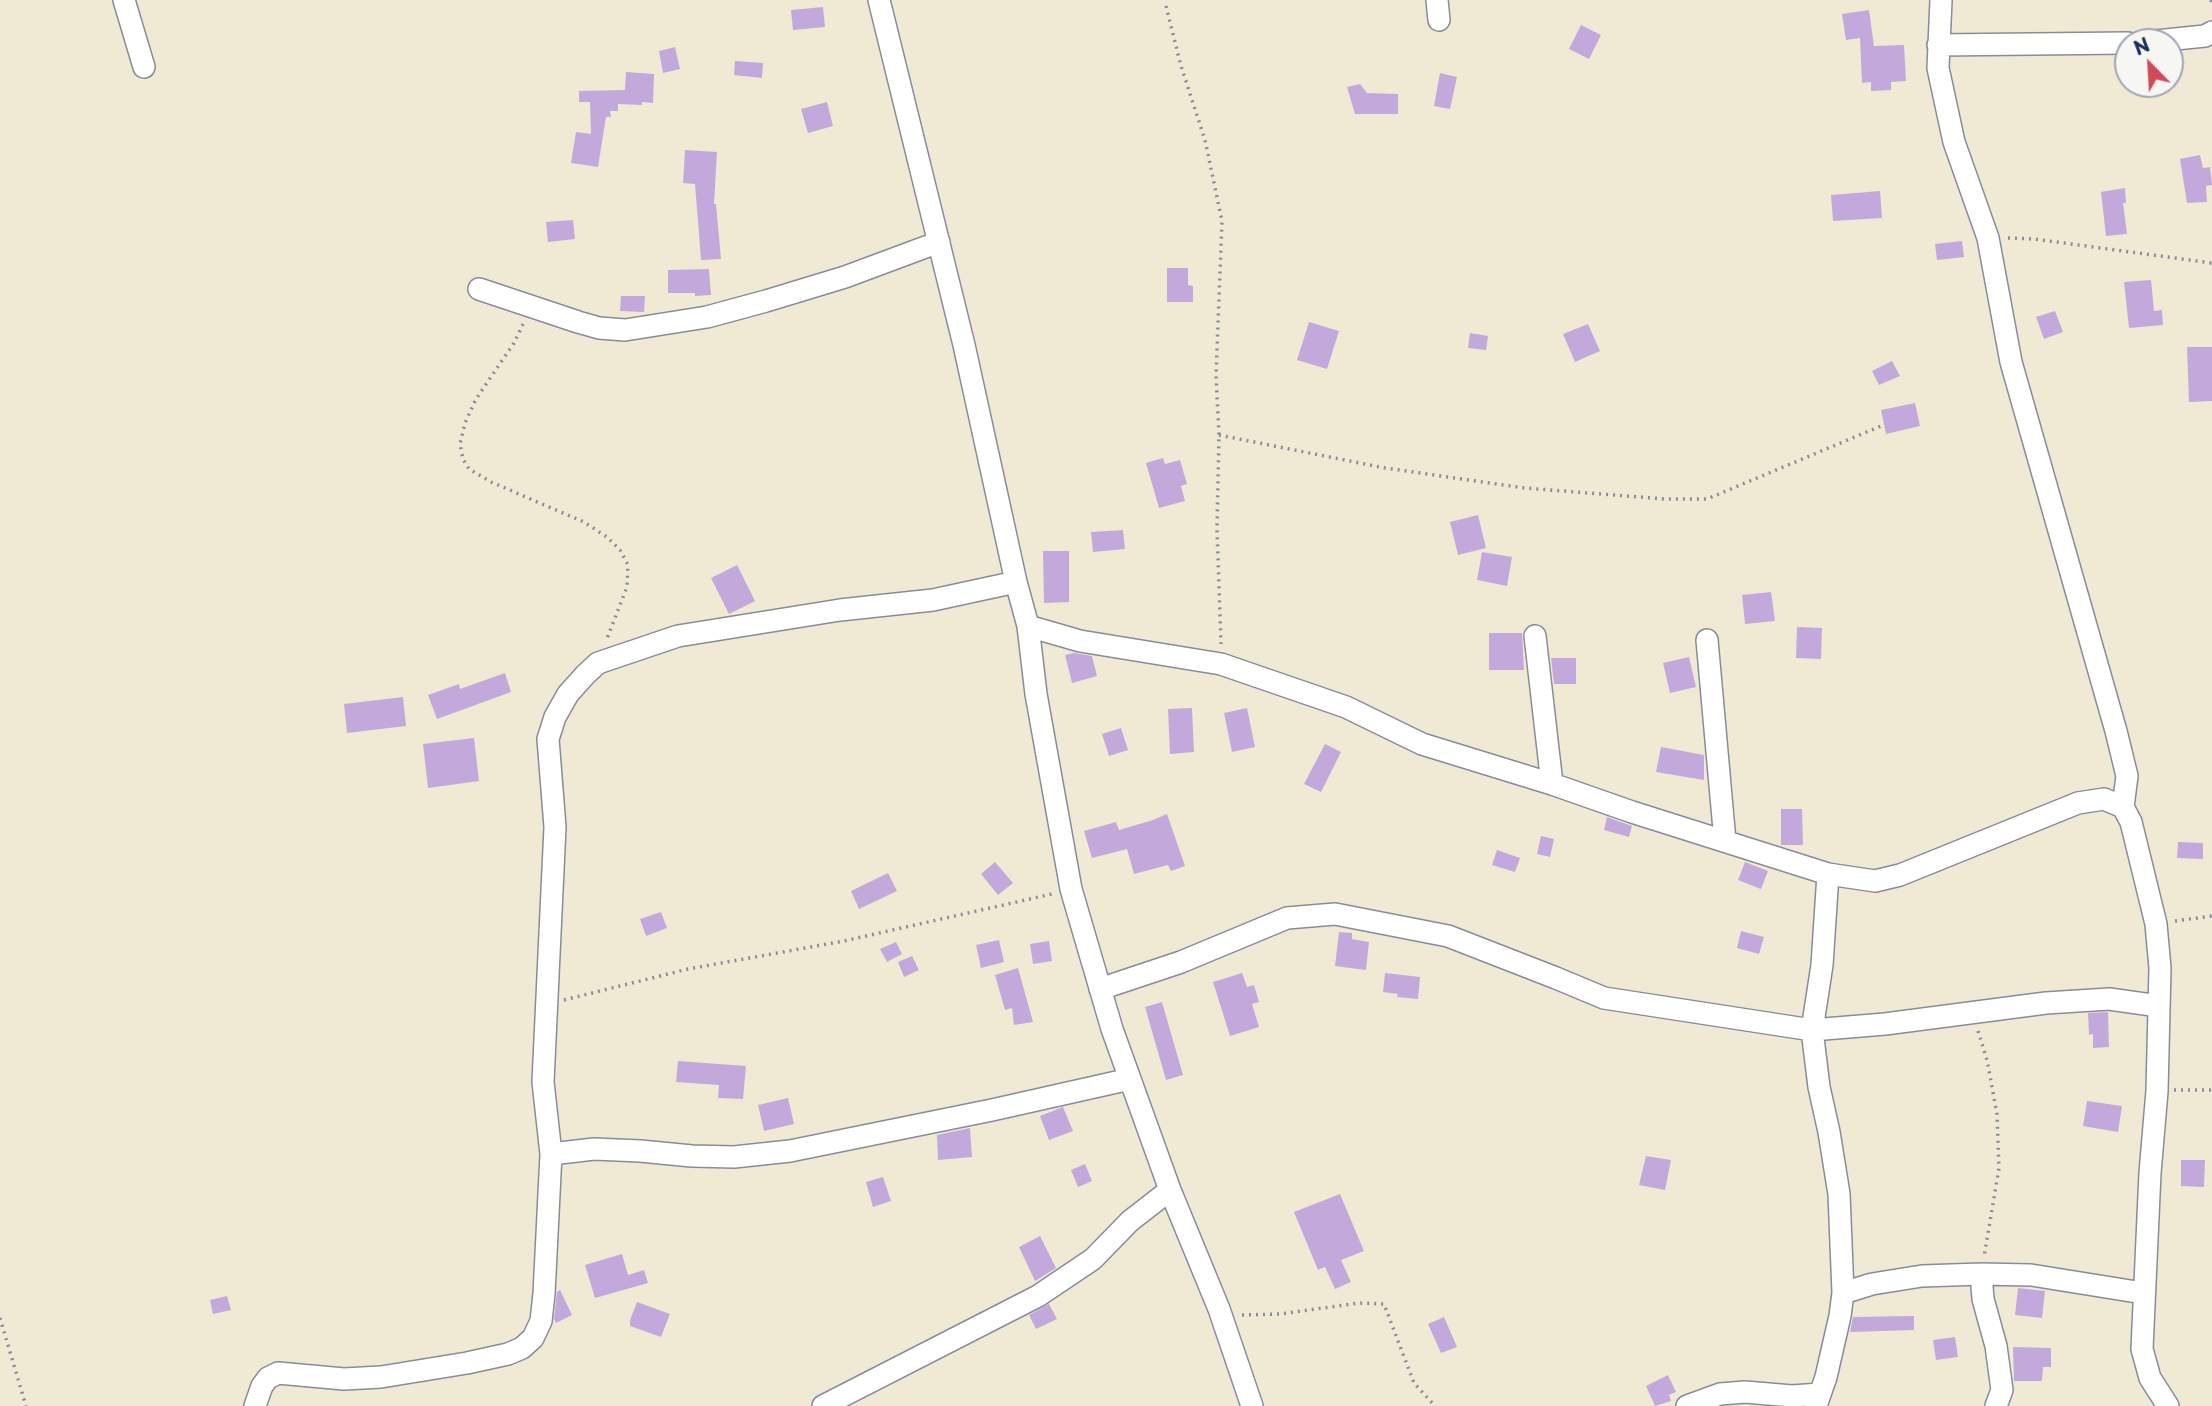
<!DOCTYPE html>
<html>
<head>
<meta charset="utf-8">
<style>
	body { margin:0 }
	#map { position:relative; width:2212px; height:1406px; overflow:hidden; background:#f0ead5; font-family:"Playpen Sans",sans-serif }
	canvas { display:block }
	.north { position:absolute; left:2114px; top:28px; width:70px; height:70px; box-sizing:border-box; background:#f6f6f2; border:2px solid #9ea6b7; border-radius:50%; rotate:336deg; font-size:19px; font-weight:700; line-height:28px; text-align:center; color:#1b2f5e }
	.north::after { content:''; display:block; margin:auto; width:24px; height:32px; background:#d1495b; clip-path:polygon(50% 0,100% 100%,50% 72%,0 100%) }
</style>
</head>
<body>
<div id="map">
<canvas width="2212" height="1406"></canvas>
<div class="north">N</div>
</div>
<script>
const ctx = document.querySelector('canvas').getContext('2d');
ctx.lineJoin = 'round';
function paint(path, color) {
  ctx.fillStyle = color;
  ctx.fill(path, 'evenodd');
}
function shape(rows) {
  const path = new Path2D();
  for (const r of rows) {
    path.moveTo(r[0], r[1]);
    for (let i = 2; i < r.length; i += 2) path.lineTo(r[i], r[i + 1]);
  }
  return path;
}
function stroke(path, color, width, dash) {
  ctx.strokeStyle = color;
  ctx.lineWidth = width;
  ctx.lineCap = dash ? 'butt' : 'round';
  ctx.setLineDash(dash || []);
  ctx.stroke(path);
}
paint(shape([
	[823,7,825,27,793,30,791,10],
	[1869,10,1874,46,1904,45,1906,81,1891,82,1891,90,1871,91,1871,82,1862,83,1860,38,1846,40,1842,14],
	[1581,25,1601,35,1589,59,1569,49],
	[675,47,680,69,663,73,659,51],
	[735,61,763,63,762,78,734,75],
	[626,72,654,74,653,103,642,102,642,105,618,104,618,111,610,111,611,117,606,117,598,167,571,163,576,132,591,134,590,102,579,102,579,91,625,90],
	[1440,73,1457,77,1450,109,1434,106],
	[1360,84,1367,93,1398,94,1398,114,1355,114,1347,87],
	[827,102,833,126,808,133,801,109],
	[685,150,717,152,714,204,716,204,721,259,701,260,695,184,683,183],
	[2200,155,2203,168,2210,167,2212,185,2206,186,2207,202,2187,203,2180,159],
	[2125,188,2126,203,2123,203,2127,234,2106,236,2101,192],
	[1880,191,1882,218,1833,221,1831,195],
	[573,220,575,239,548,242,546,222],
	[1962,241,1964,257,1937,260,1935,244],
	[1167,268,1188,268,1188,285,1193,286,1193,302,1167,302],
	[709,269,711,295,695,296,695,293,668,293,668,270],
	[2151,280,2154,311,2162,310,2163,325,2129,328,2124,282],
	[621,296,645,296,644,312,620,311],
	[2055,311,2063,332,2044,339,2036,317],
	[1309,322,1339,331,1327,369,1297,360],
	[1588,324,1600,351,1575,362,1563,334],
	[1470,333,1488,336,1486,350,1468,348],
	[2187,347,2212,347,2212,401,2189,402],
	[1892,361,1900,376,1879,385,1872,371],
	[1915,403,1920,426,1886,434,1881,410],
	[1163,458,1165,464,1180,460,1187,484,1181,486,1185,501,1159,508,1146,463],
	[1478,515,1486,548,1458,555,1450,522],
	[1123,530,1125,549,1093,552,1091,532],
	[1043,551,1069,551,1069,602,1044,603],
	[1482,552,1512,557,1507,586,1477,580],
	[737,565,755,601,729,614,711,578],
	[1771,592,1775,621,1745,624,1742,595],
	[1797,627,1822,628,1821,659,1796,658],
	[1489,633,1522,633,1524,670,1489,670],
	[1074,653,1092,656,1097,676,1072,683,1065,655],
	[1689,657,1696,687,1670,693,1663,663],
	[1551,658,1576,658,1576,684,1554,684],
	[505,673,511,692,437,719,428,695,459,684,460,689],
	[403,697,406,726,347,733,344,704],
	[1192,708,1194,752,1170,754,1168,709],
	[1247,708,1255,747,1232,752,1224,713],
	[1121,728,1128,750,1109,756,1102,734],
	[474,738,479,781,428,788,423,744],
	[1325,744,1341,752,1321,792,1304,784],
	[1661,747,1704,755,1704,780,1656,772],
	[1781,809,1802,809,1803,845,1781,845],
	[1167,814,1185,866,1171,871,1168,865,1134,874,1127,849,1092,858,1084,831,1116,822,1119,830,1153,820],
	[1607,817,1632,826,1629,837,1604,830],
	[1541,836,1554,839,1550,857,1537,854],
	[2178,842,2203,843,2203,859,2177,858],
	[1497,850,1520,858,1515,872,1492,865],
	[995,862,1013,883,998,895,981,874],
	[1745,862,1768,871,1761,889,1738,880],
	[888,873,897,891,859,909,851,891],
	[661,912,667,928,646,936,640,919],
	[1741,931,1764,937,1759,954,1737,948],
	[1339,932,1352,933,1352,939,1369,942,1366,970,1335,966],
	[999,940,1004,962,981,968,976,945],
	[1049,941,1052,961,1033,964,1030,944],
	[896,942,902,954,887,962,880,949],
	[912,956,919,970,904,977,898,962],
	[1018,968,1033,1022,1014,1025,1012,1008,1005,1010,995,975],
	[1242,973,1247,987,1254,985,1259,1002,1252,1004,1259,1027,1230,1036,1213,982],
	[1385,973,1420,977,1418,999,1397,997,1398,994,1383,992],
	[1162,1002,1183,1075,1166,1080,1145,1007],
	[2108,1012,2109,1047,2093,1048,2093,1034,2089,1035,2088,1013],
	[678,1061,746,1066,743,1099,718,1098,719,1085,676,1082],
	[788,1098,794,1124,764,1131,758,1105],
	[2087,1101,2122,1106,2118,1132,2083,1126],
	[1063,1107,1073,1131,1049,1140,1040,1116],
	[970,1128,972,1157,938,1160,937,1135],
	[1646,1156,1671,1160,1665,1190,1639,1185],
	[2181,1160,2205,1160,2204,1187,2181,1186],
	[1085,1164,1092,1181,1078,1187,1071,1170],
	[883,1177,891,1201,873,1207,866,1182],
	[1340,1194,1364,1251,1341,1260,1351,1282,1335,1289,1325,1267,1318,1270,1294,1212],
	[1040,1236,1056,1268,1035,1281,1019,1247],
	[622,1254,628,1275,644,1270,648,1283,595,1298,585,1265],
	[2018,1288,2045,1291,2042,1318,2015,1315],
	[560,1290,572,1315,556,1323,554,1319,557,1292],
	[227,1296,231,1310,213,1314,210,1300],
	[637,1302,670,1314,661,1337,630,1326,630,1320],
	[1049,1304,1057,1319,1036,1329,1029,1315],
	[1914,1316,1914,1330,1850,1332,1853,1317],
	[1444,1317,1457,1347,1441,1353,1428,1324],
	[1955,1337,1958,1357,1936,1360,1933,1340],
	[2013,1347,2051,1348,2051,1367,2043,1367,2042,1381,2014,1381],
	[1668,1375,1676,1392,1669,1395,1671,1401,1655,1406,1646,1386]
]), '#c3a9db');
const minor = shape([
	[124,0,144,67],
	[879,0,964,345,1016,582,1028,626,1036,694,1071,889,1112,1029,1170,1190,1219,1309,1252,1406],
	[1437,0,1439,20],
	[1941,0,1938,68,1954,142,1988,238,2011,362,2116,731,2127,776,2123,807],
	[2146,42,2205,36,2212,32],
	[1938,45,2128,43],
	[479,289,578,322,599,328,625,330,707,317,766,301,845,277,939,242],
	[1028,626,1080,641,1221,664,1346,707,1422,744,1552,784,1632,812,1828,874,1875,881,1900,875,2078,803,2104,799,2123,807,2131,822,2156,924,2160,968,2157,1091,2150,1173,2142,1349,2150,1378,2168,1406],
	[1535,636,1552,784],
	[1707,640,1725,841],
	[1100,989,1181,962,1287,918,1335,914,1448,936,1556,978,1604,998,1812,1030,1885,1024,2046,1003,2109,999,2159,1006],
	[551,1154,594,1149,640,1151,692,1156,734,1157,790,1151,992,1110,1130,1079],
	[1981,1274,1983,1299,1996,1346,2002,1390,1996,1406],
	[1843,1293,1872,1284,1922,1276,1981,1274,2031,1275,2143,1293],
	[255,1406,262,1386,268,1378,278,1373,344,1379,381,1377,467,1363,508,1354,522,1348,533,1338,541,1321,544,1294,551,1154,543,1082,555,827,548,739,555,717,568,694,586,674,598,663,678,636,840,610,933,600,1016,582],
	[823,1406,1038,1296,1093,1259,1130,1221,1170,1190],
	[1687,1406,1720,1394,1745,1392,1792,1396,1820,1394],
	[1816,1406,1826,1377,1840,1316,1843,1293,1839,1194,1829,1132,1819,1087,1812,1030,1822,965,1828,874]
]);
stroke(minor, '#868c9a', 24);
stroke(shape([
	[2211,0,2212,3],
	[1166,6,1181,66,1205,140,1222,221,1216,376,1219,435,1217,528,1221,644],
	[2008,238,2034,239,2212,263],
	[523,324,514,343,476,399,465,423,460,444,463,459,469,469,491,482,584,522,607,537,620,550,628,565,627,587,606,641],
	[1219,435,1385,468,1525,488,1665,499,1707,499,1881,426],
	[2175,921,2212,916],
	[564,1000,688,969,844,941,1052,894],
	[1978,1031,1987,1060,1997,1114,1999,1168,1984,1257],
	[2174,1090,2212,1090],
	[1242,1315,1280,1314,1359,1303,1384,1304,1414,1383,1435,1406],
	[0,1318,26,1406]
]), '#868c9a', 3.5, [2, 5]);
stroke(minor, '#fff', 21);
</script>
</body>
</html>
